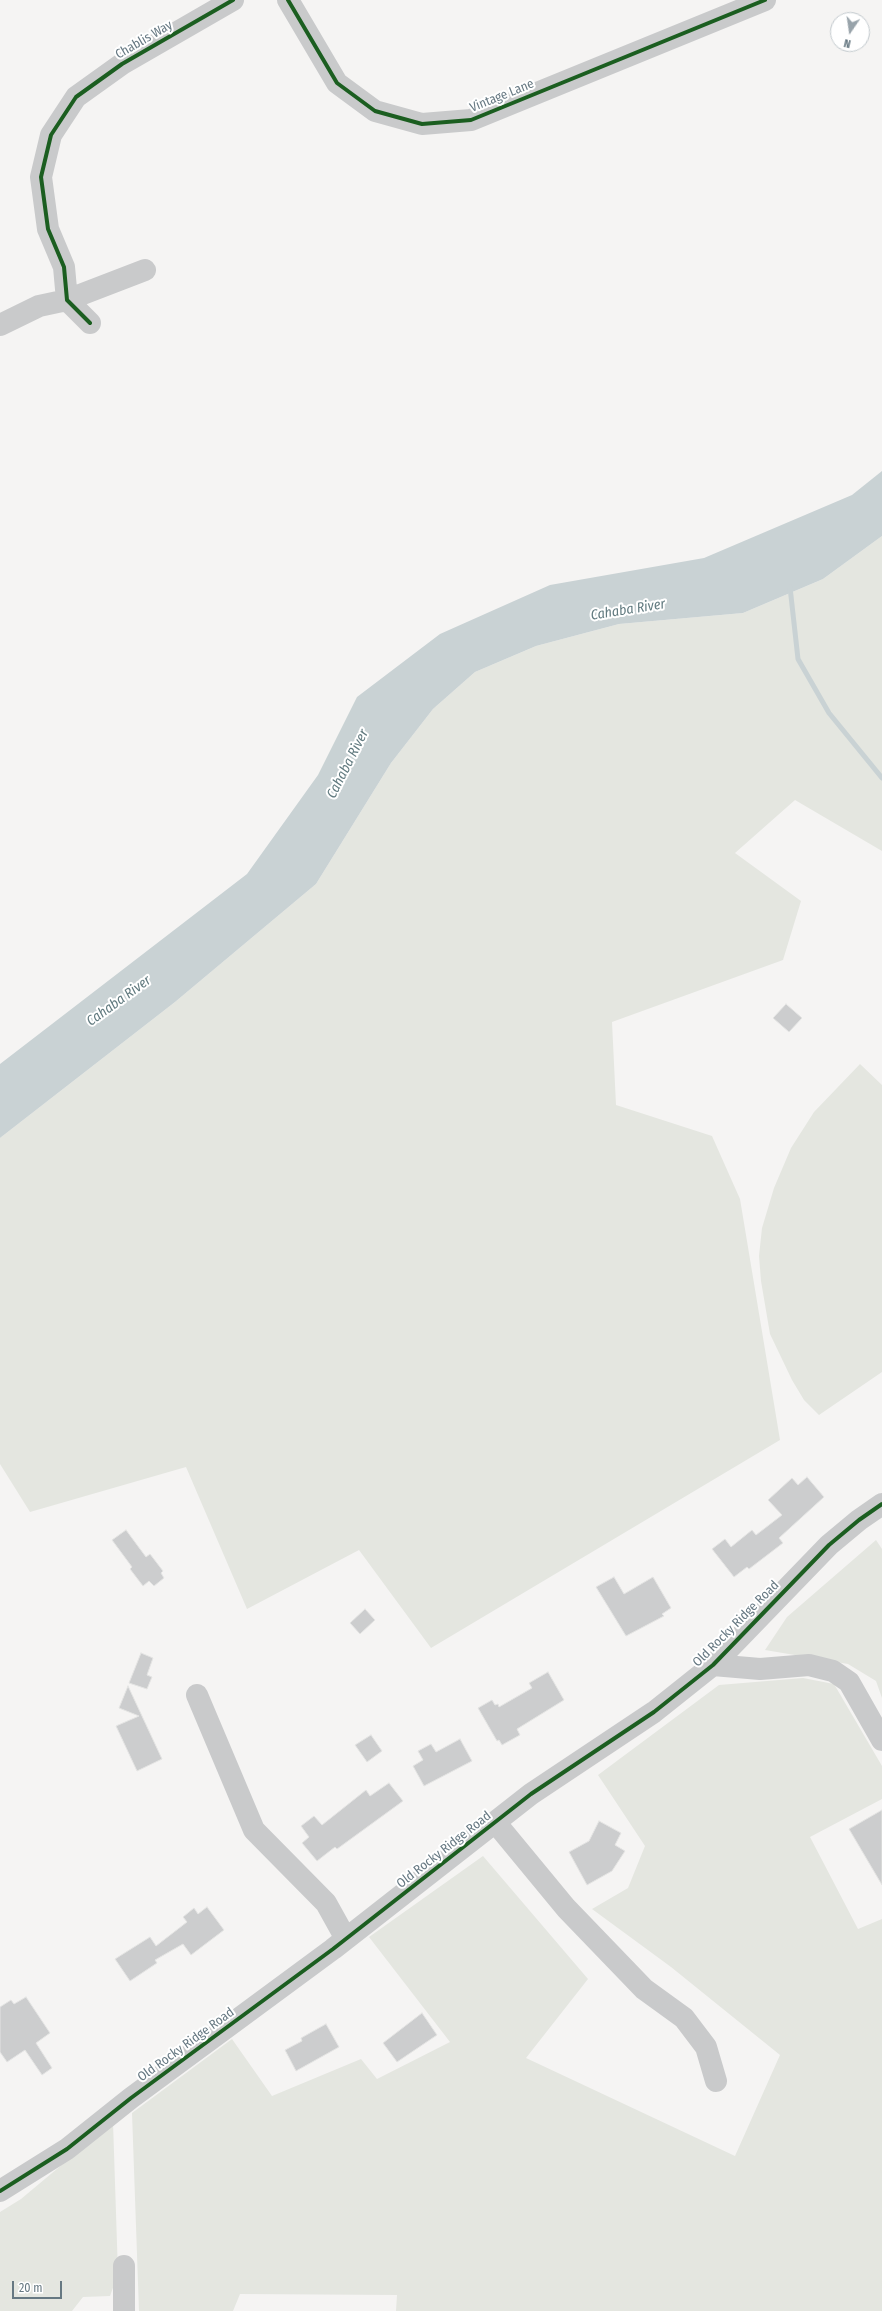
<!DOCTYPE html>
<html>
<head>
<meta charset="utf-8">
<style>
	body { margin:0 }
	#map { position:relative; width:882px; height:2311px; overflow:hidden; background:#f5f4f3; font-family:"Fira Sans Condensed",sans-serif }
	canvas { display:block }
	.north { position:absolute; left:830px; top:12px; width:40px; height:40px; box-sizing:border-box; background:#fff; border:1px solid #c2c9cd; border-radius:50%; rotate:193deg; font-size:11px; font-weight:700; line-height:16px; text-align:center; color:#667882 }
	.north::after { content:''; display:block; margin:auto; width:14px; height:18px; background:#98a3aa; clip-path:polygon(50% 0,100% 100%,50% 72%,0 100%) }
	.scale { position:absolute; left:12px; top:2281px; width:50px; height:18px; box-sizing:border-box; border:2px solid #667882; border-top:0; padding-left:5px; font-size:12px; line-height:14px; white-space:nowrap; color:#667882; -webkit-text-stroke:3px #fff; paint-order:stroke }
</style>
</head>
<body>
<div id="map">
<canvas width="882" height="2311"></canvas>
<div class="north">N</div>
<div class="scale">20 m</div>
</div>
<script>
const ctx = document.querySelector('canvas').getContext('2d');
ctx.lineJoin = 'round';
function paint(path, color) {
  ctx.fillStyle = color;
  ctx.fill(path, 'evenodd');
}
function shape(rows) {
  const path = new Path2D();
  for (const r of rows) {
    path.moveTo(r[0], r[1]);
    for (let i = 2; i < r.length; i += 2) path.lineTo(r[i], r[i + 1]);
  }
  return path;
}
function stroke(path, color, width, dash) {
  ctx.strokeStyle = color;
  ctx.lineWidth = width;
  ctx.lineCap = dash ? 'butt' : 'round';
  ctx.setLineDash(dash || []);
  ctx.stroke(path);
}
function write(font, color, halo, rows, align = 'center') {
  ctx.font = font + ' "Fira Sans Condensed",sans-serif';
  ctx.lineWidth = 4;
  ctx.setLineDash([]);
  ctx.textBaseline = 'middle';
  ctx.strokeStyle = halo;
  ctx.fillStyle = color;
  for (const [text, x, y, turn = 0] of rows) {
    ctx.save();
    ctx.translate(x, y);
    ctx.rotate((+turn || 0) * Math.PI / 180);
    ctx.textAlign = isNaN(turn) ? turn : align;
    if (halo) ctx.strokeText(text, 0, 0);
    ctx.fillText(text, 0, 0);
    ctx.restore();
  }
}
paint(shape([
	[882,536,882,851,795,800,735,853,801,901,783,960,612,1022,616,1105,712,1136,740,1199,780,1440,431,1648,359,1550,247,1609,186,1467,30,1512,0,1464,0,1138,175,1002,316,884,391,763,433,709,475,672,536,646,619,624,743,613,823,579],
	[860,1064,882,1085,882,1372,819,1415,804,1400,792,1380,770,1334,761,1281,759,1256,762,1228,774,1188,791,1148,814,1112],
	[876,1540,882,1549,882,1698,876,1681,848,1664,765,1650,787,1617],
	[803,1678,834,1684,882,1766,882,1799,810,1837,858,1929,882,1919,882,2311,396,2311,397,2295,240,2294,233,2311,139,2311,132,2113,232,2039,272,2096,361,2059,377,2079,450,2042,369,1937,483,1856,588,1979,526,2058,735,2156,780,2055,671,1967,592,1909,628,1888,645,1846,598,1775,719,1685],
	[113,2122,118,2274,110,2296,83,2297,72,2311,0,2311,0,2212,21,2199]
]), '#e4e6e0');
paint(shape([
	[882,471,882,536,823,579,743,613,619,624,536,646,475,672,433,709,391,763,316,884,175,1002,0,1138,0,1064,247,874,318,775,357,697,440,634,550,585,704,558,852,495]
]), '#c9d2d4');
stroke(shape([
	[790,587,798,659,829,713,882,778]
]), '#c9d2d4', 5);
const building = shape([
	[786,1004,802,1018,789,1032,773,1018,786,1004],
	[807,1477,824,1497,779,1538,783,1543,749,1569,747,1567,734,1577,712,1549,725,1539,731,1547,752,1530,756,1535,782,1515,768,1500,792,1478,798,1485,807,1477],
	[126,1530,146,1557,150,1554,163,1571,161,1573,164,1578,154,1586,149,1581,143,1586,130,1569,132,1567,112,1540,126,1530],
	[614,1577,624,1594,653,1577,671,1608,662,1614,664,1616,626,1636,596,1587,614,1577],
	[365,1609,375,1620,360,1634,350,1623,365,1609],
	[141,1653,153,1658,147,1675,152,1677,147,1689,129,1683,141,1653],
	[548,1672,564,1700,517,1729,520,1735,502,1745,499,1740,497,1741,478,1708,492,1700,495,1705,498,1704,499,1707,532,1688,529,1683,548,1672],
	[128,1686,162,1759,137,1771,116,1726,139,1716,119,1708,128,1686],
	[371,1735,382,1751,367,1762,355,1745,371,1735],
	[460,1739,472,1761,424,1786,413,1766,423,1760,418,1751,431,1744,436,1752,460,1739],
	[389,1783,403,1801,337,1849,335,1847,317,1861,302,1843,309,1837,301,1826,314,1816,322,1825,366,1790,370,1796,389,1783],
	[882,1810,882,1885,849,1829,882,1810],
	[599,1821,621,1833,615,1845,625,1851,612,1871,587,1885,569,1852,589,1841,599,1821],
	[207,1907,224,1930,191,1955,183,1944,155,1960,157,1963,130,1981,115,1959,150,1937,156,1946,187,1922,183,1917,194,1908,198,1914,207,1907],
	[26,1997,50,2033,36,2043,52,2068,42,2075,25,2050,7,2062,0,2052,0,2007,11,2000,14,2004,26,1997],
	[422,2013,437,2035,397,2062,383,2043,422,2013],
	[326,2024,339,2047,296,2071,285,2050,302,2041,301,2038,326,2024]
]);
paint(building, '#cccdce');
stroke(building, '#e4e4e3', 1);
stroke(shape([
	[288,0,337,83,375,111,422,124,471,120,765,0],
	[90,323,67,300,64,267,48,229,41,177,51,135,76,97,122,64,233,0],
	[0,325,39,306,67,300,145,270],
	[713,1665,760,1669,809,1665,833,1671,849,1682,882,1740],
	[197,1695,254,1830,326,1903,346,1939],
	[495,1822,566,1908,644,1989,684,2018,706,2047,716,2081],
	[0,2191,67,2149,131,2098,333,1949,531,1794,654,1712,713,1665,829,1545,859,1520,882,1504],
	[124,2266,124,2311]
]), '#c9cacb', 22);
stroke(shape([
	[288,0,337,83,375,111,422,124,471,120,765,0],
	[90,323,67,300,64,267,48,229,41,177,51,135,76,97,122,64,233,0],
	[0,2191,67,2149,131,2098,333,1949,531,1794,654,1712,713,1665,829,1545,859,1520,882,1504]
]), '#1b5e20', 4);
write('13px', '#667882', '#fff', [
	["Chablis Way",144,40,-30],
	["Vintage Lane",502,96,-22],
	["Old Rocky Ridge Road",736,1624,-45],
	["Old Rocky Ridge Road",444,1850,-38],
	["Old Rocky Ridge Road",186,2045,-36]
]);
write('italic 14px', '#617a7f', '#fff', [
	["Cahaba River",628,610,-9],
	["Cahaba River",348,764,-63],
	["Cahaba River",119,1001,-36]
]);
</script>
</body>
</html>
